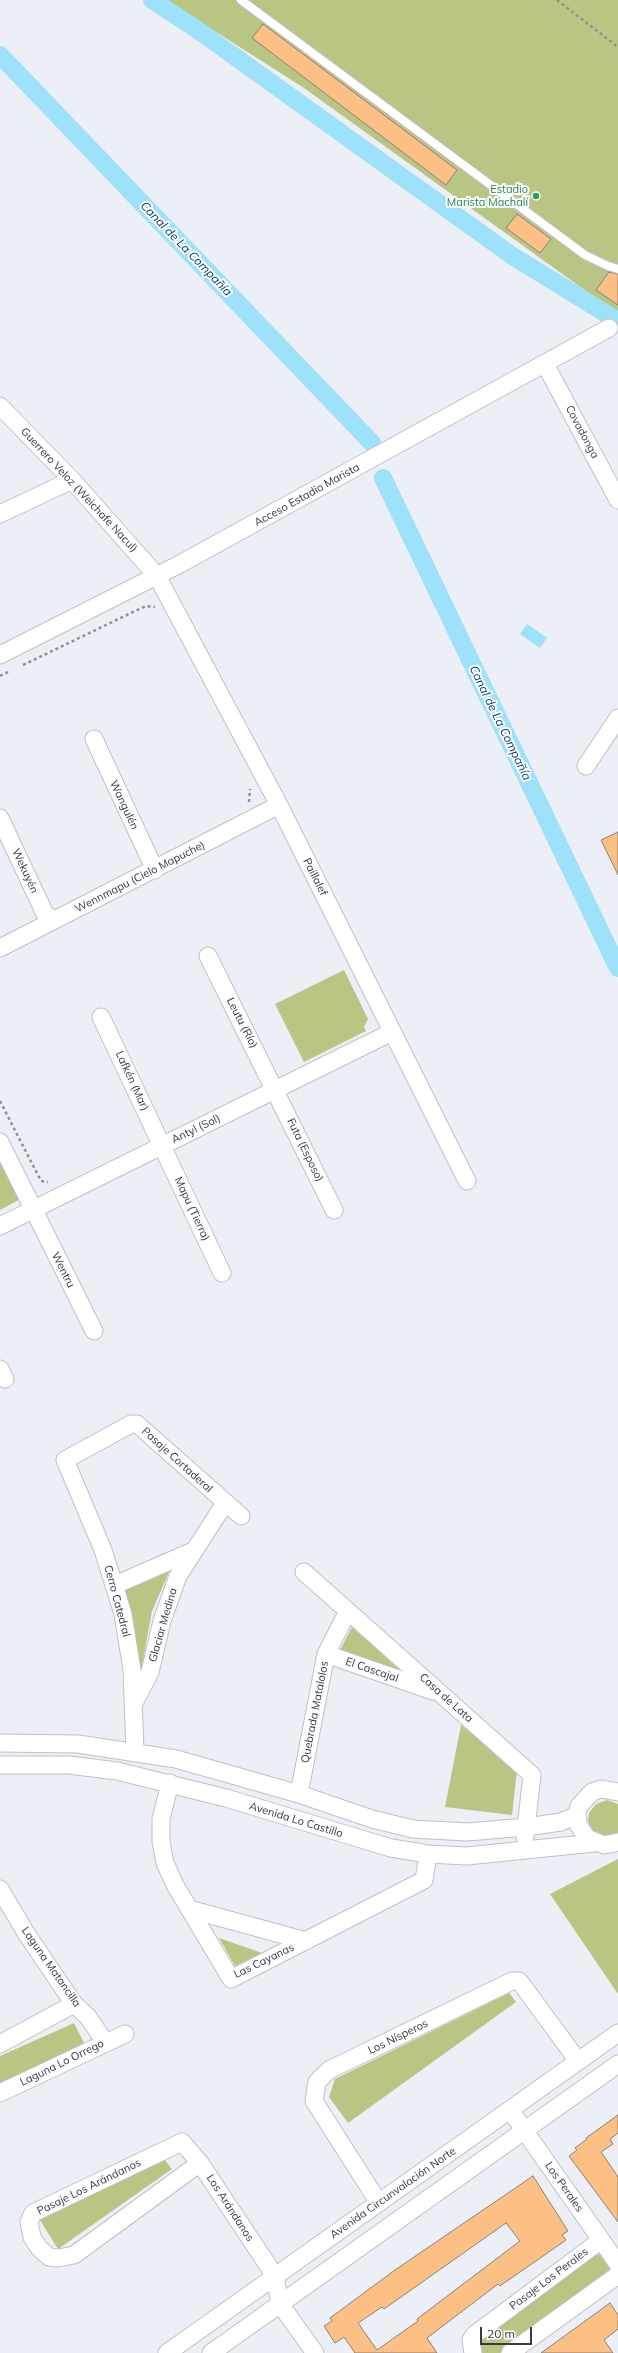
<!DOCTYPE html>
<html>
<head>
<meta charset="utf-8">
<style>
	body { margin:0 }
	#map { position:relative; width:618px; height:2353px; overflow:hidden; background:#eceff5; font-family:Mulish,sans-serif }
	canvas { display:block }
	.scale { position:absolute; left:480px; top:2327px; width:52px; height:18px; box-sizing:border-box; border:2px solid #393a3d; border-top:0; padding-left:5px; font-size:12px; line-height:14px; white-space:nowrap; color:#393a3d; -webkit-text-stroke:3px #fbfcff; paint-order:stroke }
</style>
</head>
<body>
<div id="map">
<canvas width="618" height="2353"></canvas>
<div class="scale">20 m</div>
</div>
<script>
const ctx = document.querySelector('canvas').getContext('2d');
ctx.lineJoin = 'round';
function paint(path, color) {
  ctx.fillStyle = color;
  ctx.fill(path, 'evenodd');
}
function shape(rows) {
  const path = new Path2D();
  for (const r of rows) {
    path.moveTo(r[0], r[1]);
    for (let i = 2; i < r.length; i += 2) path.lineTo(r[i], r[i + 1]);
  }
  return path;
}
function stroke(path, color, width, dash) {
  ctx.strokeStyle = color;
  ctx.lineWidth = width;
  ctx.lineCap = dash ? 'butt' : 'round';
  ctx.setLineDash(dash || []);
  ctx.stroke(path);
}
function write(font, color, halo, rows, align = 'center') {
  ctx.font = font + ' Mulish,sans-serif';
  ctx.lineWidth = 4;
  ctx.setLineDash([]);
  ctx.textBaseline = 'middle';
  ctx.strokeStyle = halo;
  ctx.fillStyle = color;
  for (const [text, x, y, turn = 0] of rows) {
    ctx.save();
    ctx.translate(x, y);
    ctx.rotate((+turn || 0) * Math.PI / 180);
    ctx.textAlign = isNaN(turn) ? turn : align;
    if (halo) ctx.strokeText(text, 0, 0);
    ctx.fillText(text, 0, 0);
    ctx.restore();
  }
}
paint(shape([
	[166,0,618,0,618,316,604,304,304,88],
	[344,970,368,1019,364,1027,366,1031,304,1062,275,1004],
	[0,1154,22,1198,0,1210],
	[170,1570,152,1611,141,1671,124,1589],
	[352,1627,404,1674,339,1652],
	[461,1725,517,1770,512,1815,445,1807],
	[607,1800,618,1804,618,1834,609,1838,592,1831,588,1820,589,1813,596,1804],
	[618,1859,618,1994,550,1894],
	[219,1938,262,1953,235,1966],
	[509,1993,516,2002,348,2123,329,2097,335,2079],
	[74,2023,84,2043,0,2084,0,2056],
	[164,2159,172,2169,58,2249,40,2220],
	[595,2254,601,2255,610,2268,607,2277,500,2353,478,2353,477,2342]
]), '#b9c583');
paint(shape([
	[527,624,547,638,540,648,520,634]
]), '#9de1fa');
stroke(shape([
	[152,0,195,28,511,255,618,321],
	[0,55,372,443],
	[383,478,618,968]
]), '#9de1fa', 18);
const building = shape([
	[263,24,457,170,446,185,252,38,263,24],
	[517,214,551,239,540,253,506,228,517,214],
	[609,272,618,274,618,305,596,290,609,272],
	[618,832,618,875,601,840,618,832],
	[618,2115,618,2133,610,2139,613,2144,601,2152,618,2177,618,2222,569,2156,577,2150,575,2148,587,2139,586,2138,618,2115],
	[533,2176,568,2231,562,2235,566,2240,500,2286,498,2284,427,2338,437,2353,355,2353,344,2337,335,2343,324,2326,332,2321,330,2318,395,2270,533,2176],
	[506,2223,520,2241,417,2319,418,2321,377,2350,358,2323,382,2307,384,2309,506,2223],
	[610,2303,618,2315,618,2329,604,2340,613,2353,541,2353,610,2303]
]);
paint(building, '#fcc085');
stroke(building, '#87827e', 1);
const service = shape([
	[241,0,585,255,608,266,618,269]
]);
const minor = shape([
	[545,364,618,500],
	[0,406,72,480,157,576,279,805,467,1181],
	[0,514,72,480],
	[0,655,180,564,609,328],
	[94,739,155,870],
	[586,766,618,718],
	[0,818,45,914,54,920],
	[0,948,279,805],
	[208,956,334,1210],
	[101,1017,222,1273],
	[0,1142,94,1331],
	[0,1226,392,1032],
	[0,1369,5,1379],
	[304,1572,532,1775,525,1837],
	[115,1585,193,1551],
	[326,1654,433,1691],
	[135,1701,150,1672,162,1621,178,1576,225,1503],
	[0,1743,78,1744,176,1759,299,1794,372,1819,413,1829,467,1832,526,1827,561,1822,577,1815],
	[135,1751,132,1670,123,1614,103,1550,65,1460,131,1424,137,1424,241,1516],
	[0,1765,69,1765,117,1771,226,1798,391,1848,428,1854,467,1856,594,1843],
	[170,1783,161,1819,161,1841,165,1863,175,1885,231,1979,424,1880,428,1854],
	[618,1792,601,1789,592,1792,579,1806,577,1815,578,1824,587,1838,604,1845,618,1842],
	[299,1794,326,1654,348,1611],
	[0,1889,26,1933,74,2004,88,2017,105,2042],
	[189,1909,306,1941],
	[0,2044,74,2004],
	[0,2093,125,2034],
	[510,2110,618,2264],
	[200,2163,74,2255,58,2258,49,2257,39,2248,32,2237,29,2222,33,2213,182,2142,200,2163,275,2276,280,2304,315,2353],
	[379,2203,314,2101,317,2082,329,2070,512,1981,519,1981,523,1986,578,2061],
	[167,2353,618,2033],
	[211,2353,618,2064],
	[473,2353,471,2340,474,2335,601,2240],
	[510,2353,618,2275]
]);
stroke(service, '#bec1c7', 10);
stroke(minor, '#bec1c7', 19);
stroke(shape([
	[557,0,618,47],
	[23,665,133,612,146,606,155,607],
	[0,676,8,672],
	[249,802,250,789],
	[0,1101,41,1181,48,1182]
]), '#8f9195', 2.5, [3, 3]);
stroke(service, '#fff', 8);
stroke(minor, '#fff', 17);
for (const [x, y, r, color] of [
	[536,196,4,"#2e9e5b"]
]) {
  const dot = new Path2D();
  dot.arc(x, y, r, 0, 2 * Math.PI);
  ctx.fillStyle = color;
  ctx.fill(dot);
  stroke(dot, '#fbfcff', 1.5);
}
write('11px', '#27864d', '#fbfcff', [
	["Estadio",528,190],
	["Marista Machalí",528,203]
], 'right');
write('11px', '#393a3d', '#fbfcff', [
	["Covadonga",582,432,62],
	["Guerrero Veloz (Weichafe Nacul)",79,490,47],
	["Acceso Estadio Marista",307,495,-29],
	["Wangulén",124,805,65],
	["Wekuyén",25,871,65],
	["Wennmapu (Cielo Mapuche)",140,877,-27],
	["Paillalef",315,877,63],
	["Leutu (Río)",242,1023,63],
	["Lafkén (Mar)",132,1081,65],
	["Antyl (Sol)",196,1129,-26],
	["Futa (Esposo)",305,1150,64],
	["Mapu (Tierra)",192,1209,65],
	["Wentru",63,1270,63],
	["Pasaje Cortaderal",177,1460,42],
	["Cerro Catedral",117,1601,75],
	["Glaciar Medina",163,1625,-74],
	["El Cascajal",372,1670,19],
	["Casa de Lata",446,1698,42],
	["Quebrada Matalolos",315,1712,-79],
	["Avenida Lo Castillo",296,1820,17],
	["Las Cayanas",264,1961,-26],
	["Laguna Matancilla",51,1967,55],
	["Los Nísperos",398,2037,-26],
	["Laguna Lo Orrego",62,2063,-26],
	["Pasaje Los Arándanos",89,2187,-26],
	["Los Perales",564,2187,55],
	["Avenida Circunvalación Norte",393,2193,-35],
	["Los Arándanos",230,2208,57],
	["Pasaje Los Perales",549,2279,-37]
]);
write('italic 12px', '#094456', '#fbfcff', [
	["Canal de La Compañía",186,249,46],
	["Canal de La Compañía",500,723,64]
]);
</script>
</body>
</html>
